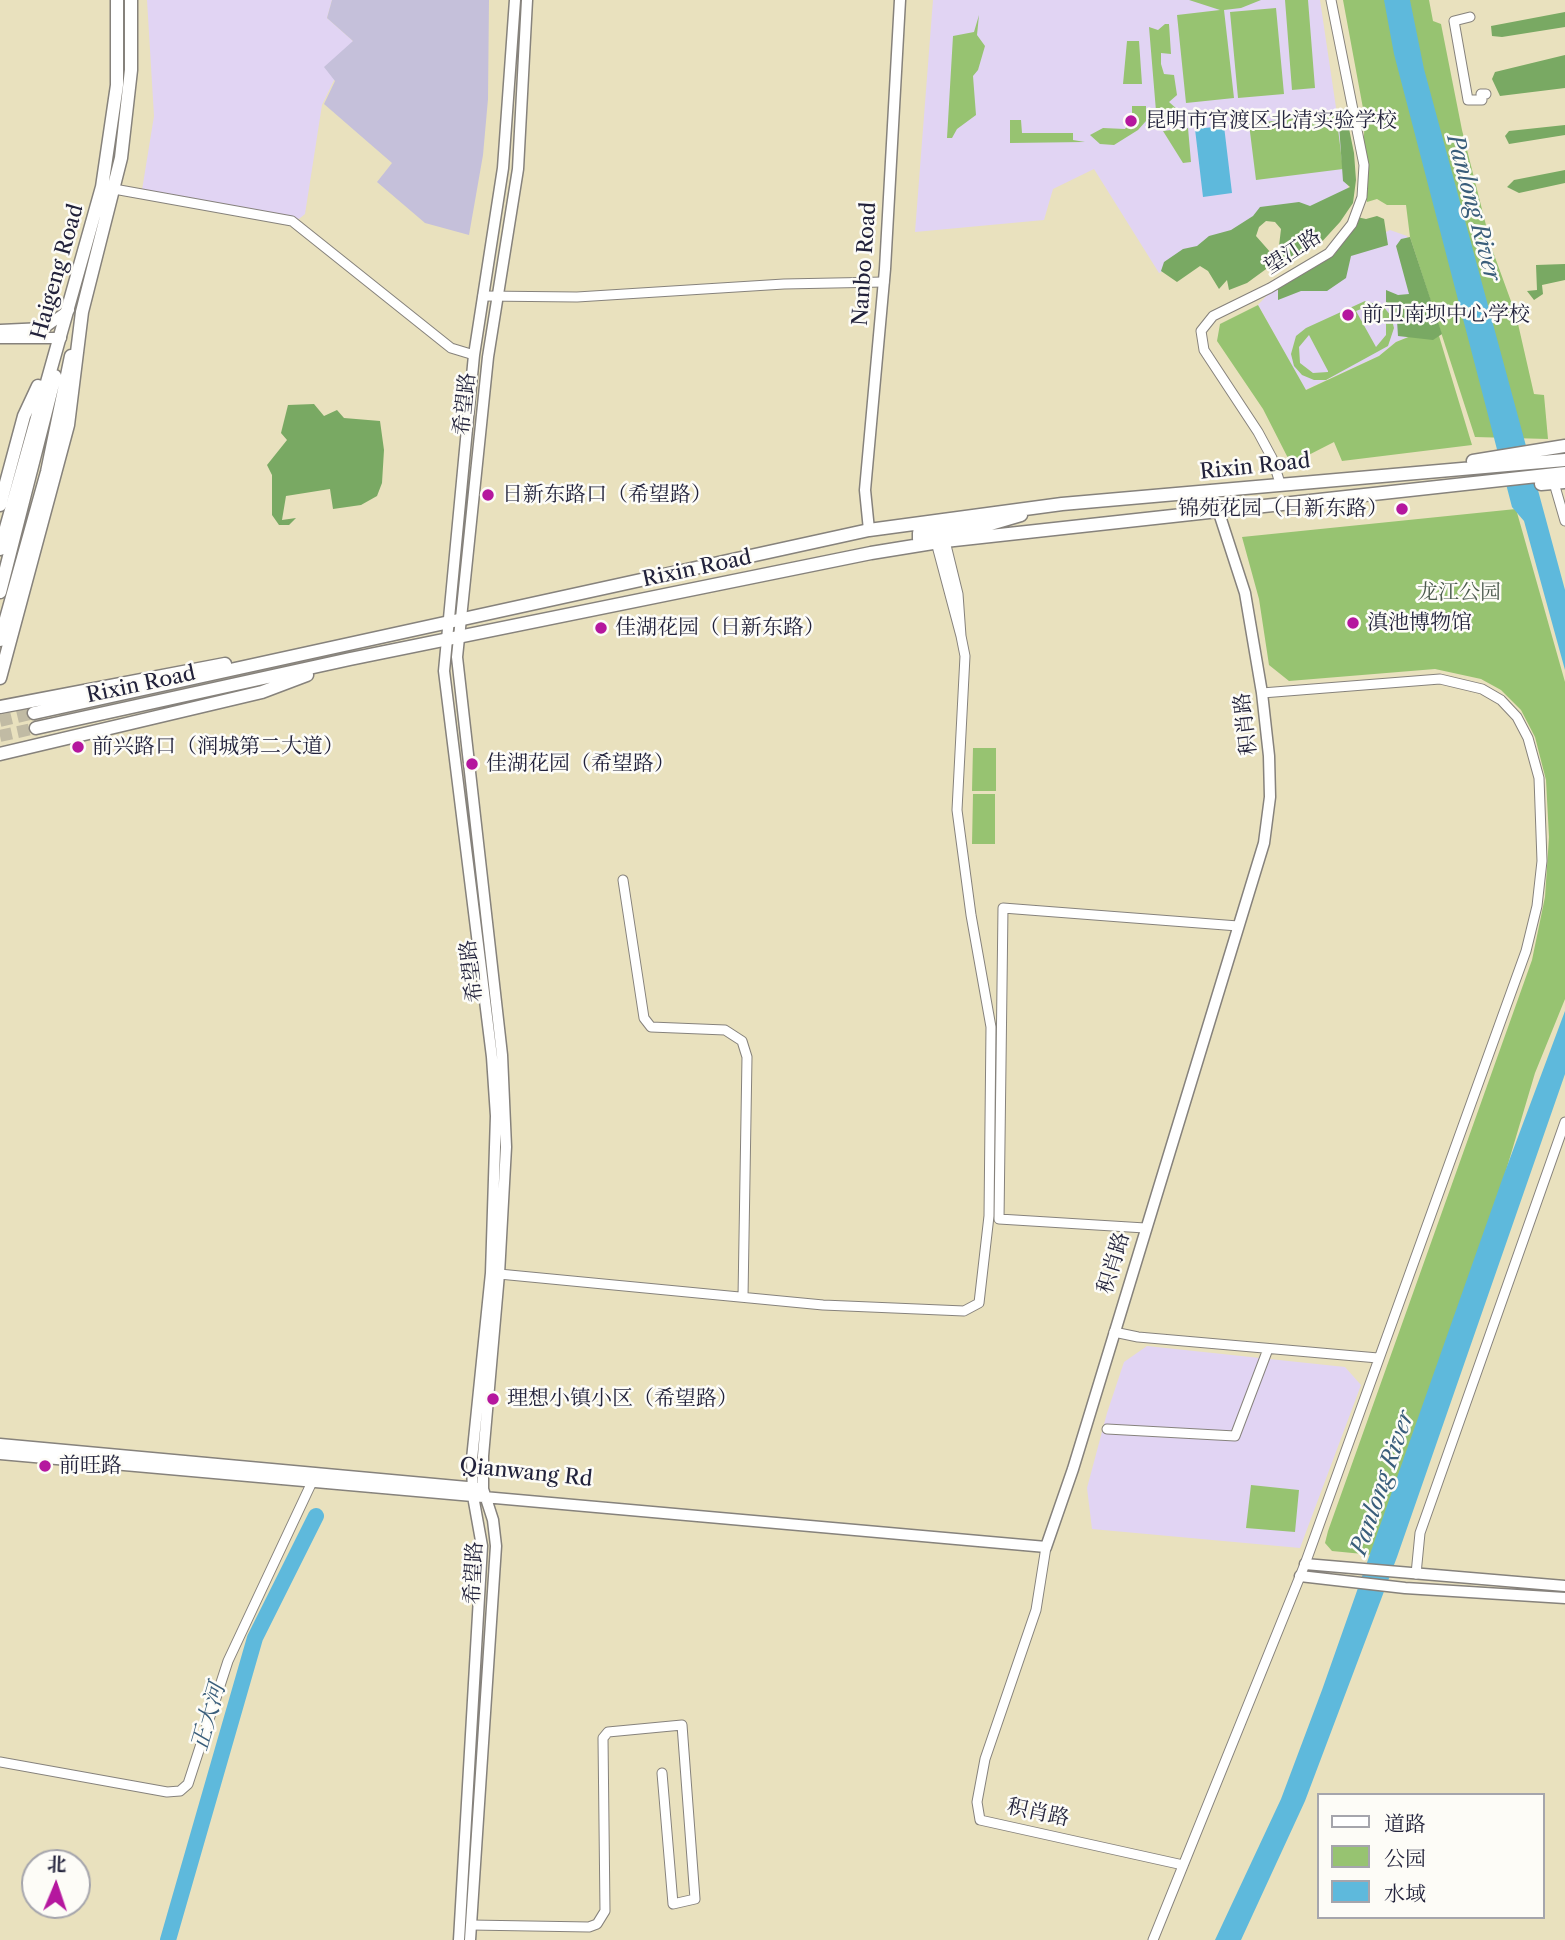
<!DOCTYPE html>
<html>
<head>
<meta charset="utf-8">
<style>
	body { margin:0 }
	#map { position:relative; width:1565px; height:1940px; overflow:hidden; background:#e9e1be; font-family:"Libre Caslon Text","Noto Serif SC",serif }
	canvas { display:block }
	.legend { position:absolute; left:1317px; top:1793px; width:228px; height:126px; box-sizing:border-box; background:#fdfcf7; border:2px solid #a5a5ac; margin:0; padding:9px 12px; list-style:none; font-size:21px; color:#22223b }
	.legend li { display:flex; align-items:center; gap:14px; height:35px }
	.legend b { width:35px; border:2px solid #a5a5ac }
	.north { position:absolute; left:21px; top:1849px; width:70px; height:70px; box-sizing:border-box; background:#fdfcf7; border:2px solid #a5a5ac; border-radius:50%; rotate:2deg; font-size:19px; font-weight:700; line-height:28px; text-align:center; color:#22223b }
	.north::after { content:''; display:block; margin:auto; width:24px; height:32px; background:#b5179e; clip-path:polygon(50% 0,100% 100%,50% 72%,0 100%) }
</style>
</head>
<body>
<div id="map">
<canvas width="1565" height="1940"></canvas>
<ul class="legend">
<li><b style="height:9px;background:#fff"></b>道路</li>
<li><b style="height:19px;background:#97c371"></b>公园</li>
<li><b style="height:19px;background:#5eb9dc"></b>水域</li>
</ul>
<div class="north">北</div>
</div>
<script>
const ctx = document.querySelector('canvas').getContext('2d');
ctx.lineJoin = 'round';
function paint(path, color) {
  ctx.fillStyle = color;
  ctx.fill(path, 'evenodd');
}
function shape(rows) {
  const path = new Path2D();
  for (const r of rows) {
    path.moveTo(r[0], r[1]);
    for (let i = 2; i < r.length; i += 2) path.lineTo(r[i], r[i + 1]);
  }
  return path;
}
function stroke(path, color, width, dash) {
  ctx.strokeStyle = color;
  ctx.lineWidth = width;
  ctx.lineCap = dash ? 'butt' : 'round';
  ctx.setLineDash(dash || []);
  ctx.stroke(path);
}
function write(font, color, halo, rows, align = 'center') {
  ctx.font = font + ' "Libre Caslon Text","Noto Serif SC",serif';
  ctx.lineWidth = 5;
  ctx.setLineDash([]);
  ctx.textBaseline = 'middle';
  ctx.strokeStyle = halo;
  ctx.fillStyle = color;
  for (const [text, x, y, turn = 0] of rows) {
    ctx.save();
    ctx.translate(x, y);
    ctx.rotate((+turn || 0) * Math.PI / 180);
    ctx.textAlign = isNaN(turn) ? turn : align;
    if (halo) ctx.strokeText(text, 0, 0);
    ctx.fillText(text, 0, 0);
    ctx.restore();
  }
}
paint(shape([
	[147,0,332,0,327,18,353,41,322,105,305,214,299,219,142,190,154,116],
	[933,0,1320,0,1349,195,1326,204,1287,209,1159,273,1094,169,1053,189,1044,220,915,232],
	[1390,230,1407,236,1436,326,1396,342,1379,356,1305,390,1258,305,1269,293],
	[1147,1346,1345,1367,1361,1385,1300,1548,1092,1529,1087,1488,1107,1413,1124,1362]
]), '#e1d4f3');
paint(shape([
	[332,0,489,0,488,99,483,155,469,235,425,223,377,182,392,163,324,104,335,81,324,67,353,41,327,18]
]), '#c5c0da');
paint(shape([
	[1189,0,1261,0,1241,8,1224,10,1234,98,1186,103,1177,15,1220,10],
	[1285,0,1308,0,1315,88,1292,90],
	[1343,0,1429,0,1433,21,1441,24,1462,130,1492,249,1516,315,1534,394,1544,395,1548,439,1475,437,1410,237,1406,205,1387,205,1377,199,1367,202,1361,183,1365,119],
	[1276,8,1284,94,1238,98,1230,12],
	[979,15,977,35,985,46,978,70,973,76,976,115,957,129,952,138,947,138,953,36,974,32],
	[1165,24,1169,24,1171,54,1161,53,1161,64,1164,74,1174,75,1177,95,1169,102,1178,110,1178,115,1163,117,1156,111,1149,27,1158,30],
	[1127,41,1139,41,1142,84,1123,84],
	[1132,106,1146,106,1146,121,1138,130,1114,145,1100,144,1090,135,1103,128,1125,129,1132,119],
	[1336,113,1343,169,1256,180,1249,124],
	[1010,120,1021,120,1022,133,1073,133,1073,140,1085,142,1010,143],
	[1188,128,1191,162,1183,163,1163,131],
	[1365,301,1383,306,1391,316,1394,328,1388,346,1326,380,1314,380,1302,375,1294,366,1291,354,1296,336,1306,328],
	[1361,309,1377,311,1386,324,1386,335,1376,347,1356,311],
	[1309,335,1328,371,1328,372,1313,373,1300,363,1299,347],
	[1258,305,1306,390,1379,356,1396,342,1436,326,1472,445,1342,461,1334,442,1291,464,1263,409,1217,341,1220,324],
	[1516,509,1565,682,1565,999,1535,1073,1505,1174,1373,1555,1332,1551,1325,1543,1328,1531,1532,960,1545,897,1549,837,1546,780,1535,737,1521,710,1501,690,1481,679,1435,669,1289,681,1269,665,1259,599,1242,537],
	[973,748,996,748,996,791,972,791],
	[973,794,995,794,995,844,972,844],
	[1251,1485,1299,1490,1295,1532,1246,1528]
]), '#97c371');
paint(shape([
	[1565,12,1565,27,1502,37,1492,36,1491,26],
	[1565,55,1565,88,1500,96,1492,79,1495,72],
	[1345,109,1354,153,1356,180,1353,203,1340,222,1318,246,1277,263,1281,229,1275,222,1266,221,1259,227,1256,236,1271,253,1273,264,1247,283,1229,290,1227,280,1219,289,1208,271,1200,266,1177,282,1161,271,1164,262,1183,249,1197,246,1209,236,1231,230,1253,216,1260,207,1299,202,1310,206,1350,187,1343,181,1338,111],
	[1565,125,1565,135,1509,144,1505,136,1509,131],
	[1565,170,1565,183,1519,193,1507,187,1514,180],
	[1352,216,1366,219,1377,216,1384,219,1388,245,1351,256,1346,278,1327,291,1301,291,1278,300,1278,286,1335,254],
	[1410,237,1442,334,1433,340,1398,336,1397,321,1391,305,1386,302,1386,290,1398,295,1409,294,1396,246,1401,239],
	[1565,264,1565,280,1542,285,1543,294,1534,300,1527,291,1537,290,1536,265],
	[314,404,324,416,337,410,344,418,380,421,384,450,382,483,377,496,361,505,333,509,330,489,286,496,282,520,296,518,289,525,279,525,272,515,272,475,267,465,287,440,281,433,288,405]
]), '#79a963');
paint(shape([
	[1384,0,1410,0,1424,69,1565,590,1565,670,1524,521,1512,507,1394,54],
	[1224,126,1232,193,1203,197,1195,129],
	[1565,1011,1565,1074,1397,1557,1305,1801,1241,1940,1215,1940,1281,1799,1322,1690,1503,1177]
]), '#5eb9dc');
stroke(shape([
	[168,1940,255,1638,316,1516]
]), '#5eb9dc', 16);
stroke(shape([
	[0,721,34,713],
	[0,736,36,728]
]), '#c1bba4', 12, [12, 6]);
const minor = shape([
	[1470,17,1454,21,1468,100,1482,100,1481,94,1486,94],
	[114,189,292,221,451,348,474,355],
	[483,296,577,297,784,284,884,282],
	[1280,483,1272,458,1258,432,1204,350,1201,331,1213,316,1270,288,1329,253,1352,224,1362,197,1364,165,1331,0],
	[1554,483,1565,521],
	[936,542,961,636,958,594,945,541],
	[623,880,644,1018,651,1027,725,1030,742,1041,747,1057,743,1297],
	[1145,1228,999,1219,1003,908,1238,926],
	[499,1274,823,1305,964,1311,979,1303,989,1216,991,1027,971,915,957,810,965,656,961,636],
	[1114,1332,1138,1337,1378,1358],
	[1107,1429,1235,1436,1268,1349],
	[1046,1547,1036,1610,985,1759,977,1802,980,1820,1183,1865],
	[1416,1574,1420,1533,1565,1122],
	[0,1762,167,1792,180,1791,188,1784,228,1661,312,1482],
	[471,1925,589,1927,597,1924,605,1911,603,1738,608,1732,682,1725,695,1899,673,1904,662,1773],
	[1153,1940,1305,1564,1526,951,1537,906,1542,861,1539,778,1528,738,1517,717,1501,700,1482,689,1440,679,1262,693]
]);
const tertiary = shape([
	[0,330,44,328,69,310],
	[0,338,61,338],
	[869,530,865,490,885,269,900,0],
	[0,1444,478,1488],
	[0,1454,1046,1547,1073,1469,1264,843,1270,797,1269,756,1262,693,1245,593,1219,513],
	[1305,1564,1565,1586],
	[1300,1576,1405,1588,1565,1598],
	[459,1940,482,1546,473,1496,472,1459,491,1273,496,1116,492,1057,444,671,474,355,503,168,515,0],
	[470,1940,496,1546,493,1520,483,1489,483,1456,499,1274,506,1147,502,1055,457,657,488,357,518,169,527,0]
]);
const secondary = shape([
	[1473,461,1565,446],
	[1541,484,1565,482],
	[0,505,24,416,38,386],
	[930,543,919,539,919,533,987,525,1021,515],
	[0,549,102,187,117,85,117,0],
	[0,592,55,376],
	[0,640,47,472,71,356],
	[0,678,68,425,82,312,121,158,131,70,131,0],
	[0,707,225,664],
	[34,713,869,530,1062,504,1565,460],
	[36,728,350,659,871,553,945,541,1565,473],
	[0,754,262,692,307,675]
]);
stroke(minor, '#86827c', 11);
stroke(tertiary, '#86827c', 13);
stroke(secondary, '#86827c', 15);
stroke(minor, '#fff', 9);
stroke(tertiary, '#fff', 10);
stroke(secondary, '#fff', 12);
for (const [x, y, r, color] of [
	[1131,121,7,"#b5179e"],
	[1348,315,7,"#b5179e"],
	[488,495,7,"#b5179e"],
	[1402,509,7,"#b5179e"],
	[1353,623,7,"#b5179e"],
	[601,628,7,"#b5179e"],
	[78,747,7,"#b5179e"],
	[472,764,7,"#b5179e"],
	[493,1399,7,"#b5179e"],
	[45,1466,7,"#b5179e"]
]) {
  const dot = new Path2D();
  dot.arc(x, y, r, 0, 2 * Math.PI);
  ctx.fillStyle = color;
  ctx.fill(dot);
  stroke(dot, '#fdfcf7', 2.5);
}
write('21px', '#22223b', '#fdfcf7', [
	["昆明市官渡区北清实验学校",1145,121],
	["前卫南坝中心学校",1362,315],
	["日新东路口（希望路）",502,495],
	["锦苑花园（日新东路）",1388,509,"right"],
	["滇池博物馆",1367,623],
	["佳湖花园（日新东路）",615,628],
	["前兴路口（润城第二大道）",92,747],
	["佳湖花园（希望路）",486,764],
	["理想小镇小区（希望路）",507,1399],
	["前旺路",59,1466]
], 'left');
write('21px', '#22223b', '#fdfcf7', [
	["望江路",1293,252,-33],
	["Nanbo Road",865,264,-86],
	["Haigeng Road",58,272,-74],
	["希望路",465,404,-84],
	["Rixin Road",1255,467,-6],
	["Rixin Road",697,569,-12],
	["Rixin Road",141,685,-12],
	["积肖路",1246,724,-97],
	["希望路",472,971,-97],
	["积肖路",1114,1263,-73],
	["Qianwang Rd",526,1473,6],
	["希望路",474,1573,-87],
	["积肖路",1038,1813,12]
]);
write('21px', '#4b5a4e', '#fdfcf7', [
	["龙江公园",1459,593]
]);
write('italic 23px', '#3a5e7b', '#fdfcf7', [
	["Panlong River",1473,208,75],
	["Panlong River",1383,1483,-71],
	["正大河",209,1717,-74]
]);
</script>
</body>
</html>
